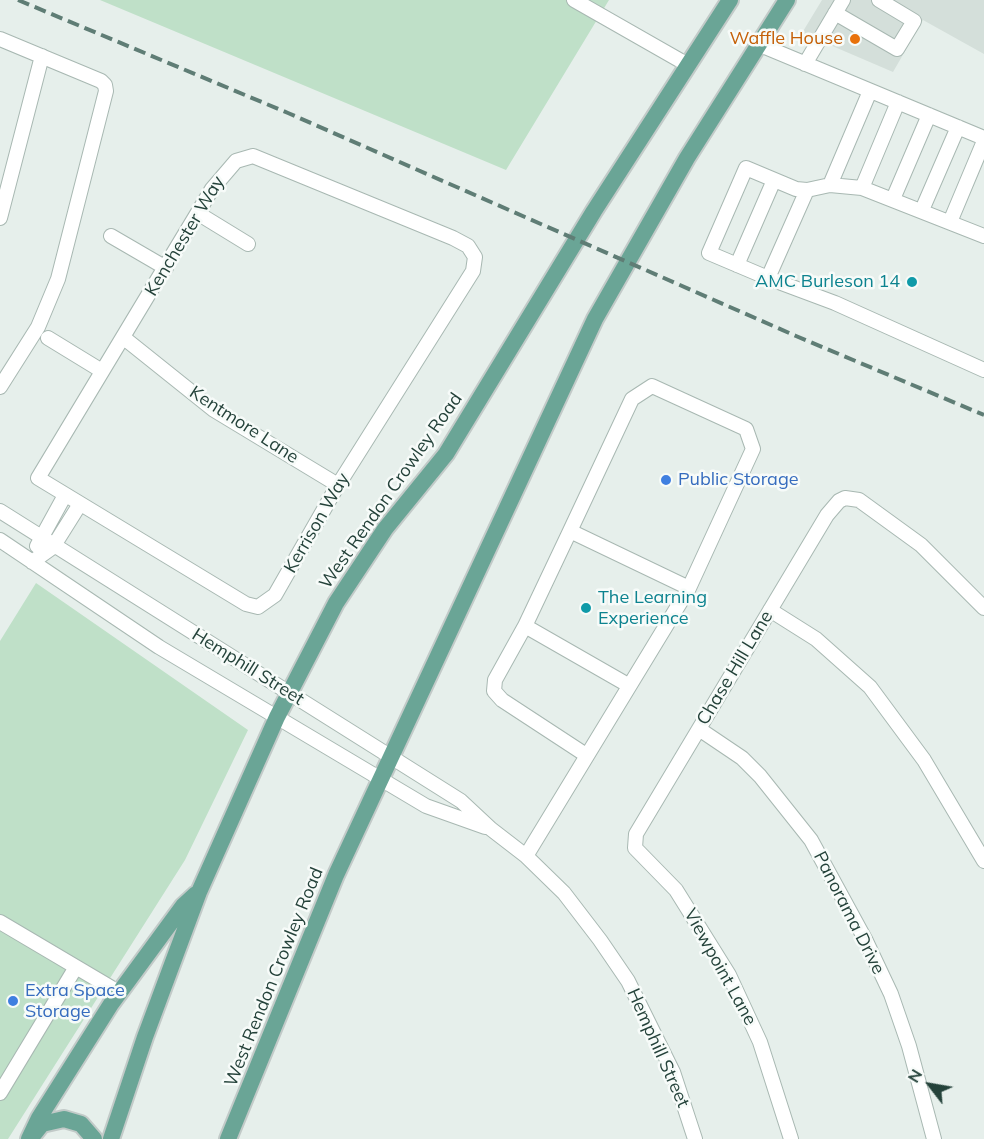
<!DOCTYPE html>
<html>
<head>
<meta charset="utf-8">
<style>
	body { margin:0 }
	#map { position:relative; width:984px; height:1139px; overflow:hidden; background:#e6efeb; font-family:Mulish,sans-serif }
	canvas { display:block }
	.north { position:absolute; left:900px; top:1055px; width:60px; height:60px; -webkit-text-stroke:4px #f7fbf9; paint-order:stroke; rotate:301deg; font-size:16px; font-weight:700; line-height:24px; text-align:center; color:#24423a }
	.north::after { content:''; display:block; margin:auto; width:21px; height:27px; background:#24423a; clip-path:polygon(50% 0,100% 100%,50% 72%,0 100%) }
</style>
</head>
<body>
<div id="map">
<canvas width="984" height="1139"></canvas>
<div class="north">N</div>
</div>
<script>
const ctx = document.querySelector('canvas').getContext('2d');
ctx.lineJoin = 'round';
function paint(path, color) {
  ctx.fillStyle = color;
  ctx.fill(path, 'evenodd');
}
function shape(rows) {
  const path = new Path2D();
  for (const r of rows) {
    path.moveTo(r[0], r[1]);
    for (let i = 2; i < r.length; i += 2) path.lineTo(r[i], r[i + 1]);
  }
  return path;
}
function stroke(path, color, width, dash) {
  ctx.strokeStyle = color;
  ctx.lineWidth = width;
  ctx.lineCap = dash ? 'butt' : 'round';
  ctx.setLineDash(dash || []);
  ctx.stroke(path);
}
function write(font, color, halo, rows, align = 'center') {
  ctx.font = font + ' Mulish,sans-serif';
  ctx.lineWidth = 5;
  ctx.setLineDash([]);
  ctx.textBaseline = 'middle';
  ctx.strokeStyle = halo;
  ctx.fillStyle = color;
  for (const [text, x, y, turn = 0] of rows) {
    ctx.save();
    ctx.translate(x, y);
    ctx.rotate((+turn || 0) * Math.PI / 180);
    ctx.textAlign = isNaN(turn) ? turn : align;
    if (halo) ctx.strokeText(text, 0, 0);
    ctx.fillText(text, 0, 0);
    ctx.restore();
  }
}
paint(shape([
	[822,0,984,0,984,54,923,20,893,72,802,33]
]), '#d4dfda');
paint(shape([
	[100,0,609,0,506,170],
	[36,583,248,730,185,860,8,1139,0,1139,0,641]
]), '#bfe0c8');
const minor = shape([
	[574,0,688,65],
	[835,13,897,49,914,21,879,0],
	[0,39,101,81,105,85,106,91,58,279,38,327,0,387],
	[758,44,984,138],
	[805,64,843,0],
	[253,156,453,238,468,246,475,257,473,271,335,490,275,595,258,607,246,604,38,478,212,189,236,161,253,156],
	[830,185,870,91],
	[862,188,898,102],
	[807,190,768,278,709,253,746,168,796,189,807,190,830,185,862,188,984,236],
	[893,199,929,115],
	[922,210,958,127],
	[199,214,248,244],
	[0,218,42,56],
	[950,222,984,141],
	[111,236,166,268],
	[737,265,774,180],
	[768,278,835,303,984,370],
	[48,338,102,371],
	[124,338,214,410,338,485],
	[0,511,461,801,491,829,526,856,564,893,600,940,628,981,673,1072,695,1139],
	[570,531,525,626,628,685],
	[0,540,159,647,426,806,485,827],
	[37,546,65,495],
	[32,562,53,547,80,504],
	[770,610,816,639,870,687,924,760,984,861],
	[525,626,495,680,494,691,502,700,586,755],
	[699,729,742,758,760,776,811,840,865,939,891,994,909,1046,934,1139],
	[526,856,689,588,753,449,746,429,652,386,632,399,570,531,689,588],
	[0,922,120,993],
	[0,1093,76,967],
	[791,1139,760,1042,729,975,676,890,635,848,636,834,827,515,839,501,845,498,859,500,921,545,984,608]
]);
const major = shape([
	[34,1134,42,1124,64,1119,81,1124,94,1139],
	[29,1139,39,1118,111,1004,183,906,196,894],
	[111,1139,145,1037,199,892,277,717,336,603,385,529,446,454,594,211,730,0],
	[228,1139,336,875,595,319,687,158,787,0]
]);
stroke(minor, '#a8b8b2', 16);
stroke(major, '#c2cac8', 20);
stroke(minor, '#fff', 14);
stroke(major, '#6aa596', 16);
stroke(shape([
	[18,0,288,113,796,336,984,415]
]), '#5f7d75', 4, [12, 6]);
for (const [x, y, r, color] of [
	[855,39,6,"#e8710a"],
	[912,282,6,"#0f9aa8"],
	[666,480,6,"#3f7fe0"],
	[586,608,6,"#0f9aa8"],
	[13,1001,6,"#3f7fe0"]
]) {
  const dot = new Path2D();
  dot.arc(x, y, r, 0, 2 * Math.PI);
  ctx.fillStyle = color;
  ctx.fill(dot);
  stroke(dot, '#f7fbf9', 2);
}
write('18px', '#c56008', '#f7fbf9', [
	["Waffle House",843,39]
], 'right');
write('18px', '#24423a', '#f7fbf9', [
	["Kenchester Way",185,236,-59],
	["Kentmore Lane",244,425,33],
	["West Rendon Crowley Road",391,491,-55],
	["Kerrison Way",317,523,-60],
	["Hemphill Street",248,667,32],
	["Chase Hill Lane",735,668,-59],
	["Panorama Drive",849,913,63],
	["Viewpoint Lane",720,967,61],
	["West Rendon Crowley Road",274,977,-68],
	["Hemphill Street",658,1048,66]
]);
write('18px', '#0d838f', '#f7fbf9', [
	["AMC Burleson 14",900,282],
	["The Learning",598,598,"left"],
	["Experience",598,619,"left"]
], 'right');
write('18px', '#366cbe', '#f7fbf9', [
	["Public Storage",678,480],
	["Extra Space",25,991],
	["Storage",25,1012]
], 'left');
</script>
</body>
</html>
